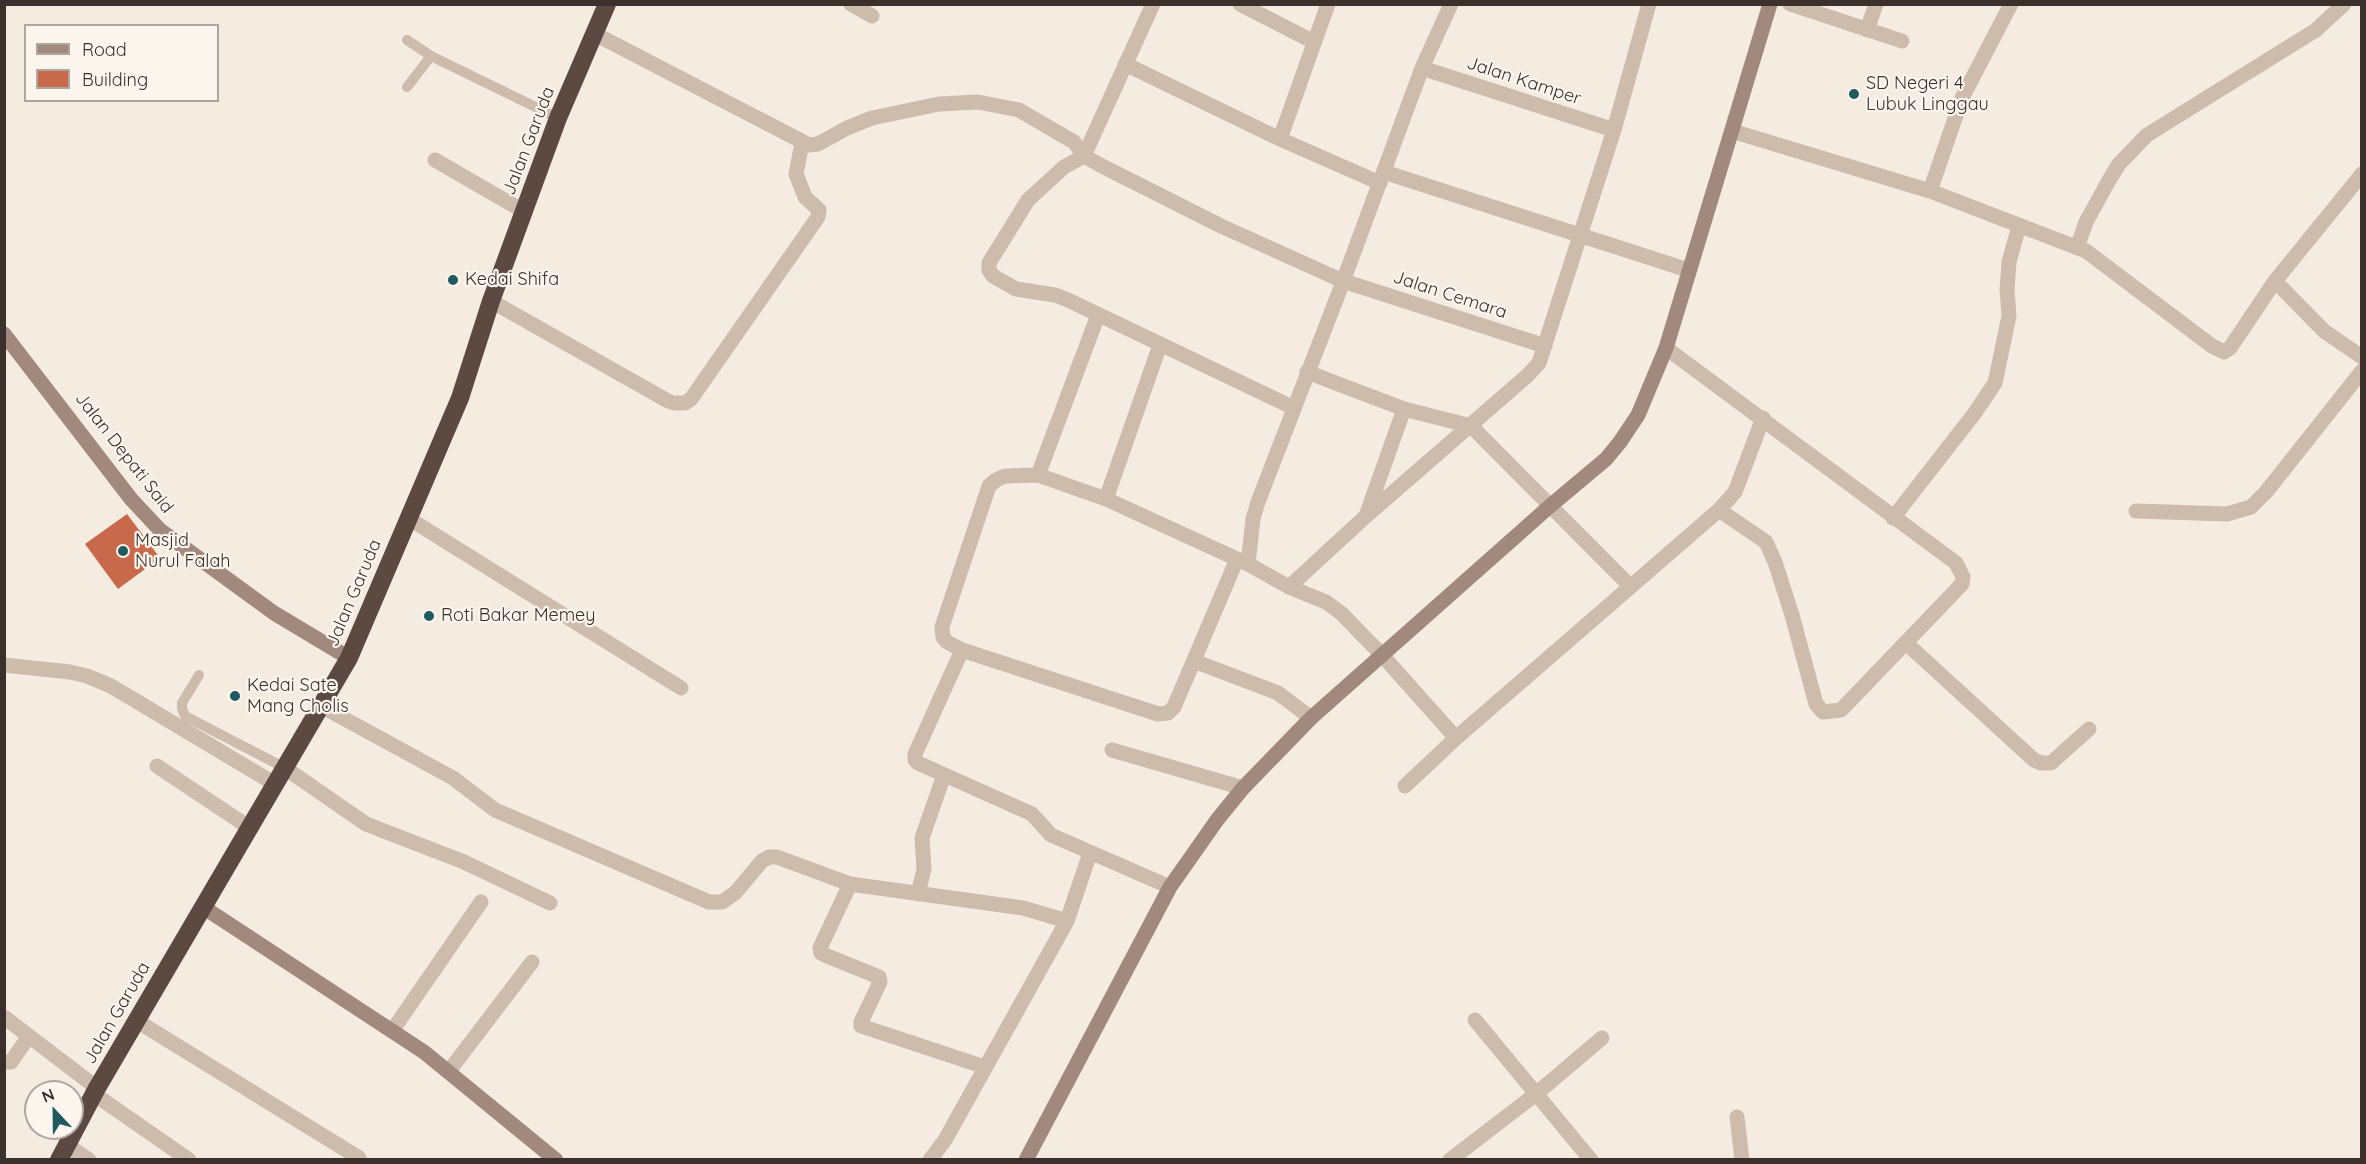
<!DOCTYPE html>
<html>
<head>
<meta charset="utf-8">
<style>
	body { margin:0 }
	#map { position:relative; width:2366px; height:1164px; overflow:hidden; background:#f4ebe1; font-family:Quicksand,sans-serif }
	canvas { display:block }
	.frame { position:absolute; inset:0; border:6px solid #3b302b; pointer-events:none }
	.legend { position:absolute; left:24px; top:24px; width:195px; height:78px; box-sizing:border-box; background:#fbf5ee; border:2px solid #aea6a0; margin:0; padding:8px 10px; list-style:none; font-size:18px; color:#3b302b }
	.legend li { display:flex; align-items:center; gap:12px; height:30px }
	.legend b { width:30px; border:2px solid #aea6a0 }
	.north { position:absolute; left:24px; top:1080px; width:60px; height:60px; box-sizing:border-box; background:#fbf5ee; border:2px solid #aea6a0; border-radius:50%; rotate:338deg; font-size:16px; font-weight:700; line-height:24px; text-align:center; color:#3b302b }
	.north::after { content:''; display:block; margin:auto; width:21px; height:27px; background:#1f5a5e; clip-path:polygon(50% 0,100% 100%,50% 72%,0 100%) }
</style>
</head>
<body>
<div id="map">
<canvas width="2366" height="1164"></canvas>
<div class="frame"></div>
<ul class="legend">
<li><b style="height:8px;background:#a18a7d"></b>Road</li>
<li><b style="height:16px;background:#c8694b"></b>Building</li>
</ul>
<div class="north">N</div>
</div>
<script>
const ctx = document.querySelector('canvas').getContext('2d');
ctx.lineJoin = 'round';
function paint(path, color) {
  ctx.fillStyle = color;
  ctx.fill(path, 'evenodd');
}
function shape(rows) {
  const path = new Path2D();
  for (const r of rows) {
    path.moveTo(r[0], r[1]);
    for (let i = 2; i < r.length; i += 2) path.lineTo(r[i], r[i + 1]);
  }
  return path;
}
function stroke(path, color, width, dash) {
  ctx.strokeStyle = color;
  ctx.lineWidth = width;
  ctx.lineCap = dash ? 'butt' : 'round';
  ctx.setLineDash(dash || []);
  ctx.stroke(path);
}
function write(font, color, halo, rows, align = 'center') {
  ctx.font = font + ' Quicksand,sans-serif';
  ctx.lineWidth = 4.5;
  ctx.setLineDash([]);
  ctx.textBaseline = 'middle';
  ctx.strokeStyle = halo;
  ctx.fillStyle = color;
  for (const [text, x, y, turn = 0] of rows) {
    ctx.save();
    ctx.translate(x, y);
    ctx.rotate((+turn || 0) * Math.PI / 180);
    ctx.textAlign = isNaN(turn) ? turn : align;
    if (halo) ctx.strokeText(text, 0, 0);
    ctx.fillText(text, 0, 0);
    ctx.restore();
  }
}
paint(shape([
	[127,514,160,558,118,589,85,544]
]), '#c8694b');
stroke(shape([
	[407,40,431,56,558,118],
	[407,87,431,56],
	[199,675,182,703,182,708,185,716,285,768]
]), '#cdbbac', 10);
stroke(shape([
	[851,4,872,16],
	[1153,4,1084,156,1064,167,1028,200,989,263,989,270,993,276,1016,289,1055,295,1068,300,1294,408],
	[1240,4,1314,42],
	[1451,4,1422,68,1341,287,1258,502,1253,519,1248,564,1289,587,1326,602,1341,613,1382,655,1456,738],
	[1790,4,1902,41],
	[1867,30,1876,4],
	[595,34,809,145,818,144,847,128,872,118,939,104,978,102,1019,110,1074,142,1084,156,1102,166,1221,226,1343,281,1545,346],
	[1125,64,1280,139,1380,183],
	[1422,68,1614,130],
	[1732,131,1930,191,2086,251,2212,346,2224,352,2230,348,2275,281,2362,174],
	[1280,139,1328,4],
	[435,160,525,212],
	[1384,172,1688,270],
	[1930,191,1962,98,2011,4],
	[2077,248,2086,222,2108,182,2119,164,2147,135,2316,30,2344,4],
	[2275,281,2324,331,2362,357],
	[491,301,668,401,674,403,685,403,691,399,818,217,819,210,805,197,796,174,802,143],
	[1666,348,1956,563,1963,577,1962,584,1841,710,1823,712,1816,704,1792,615,1775,562,1766,542,1719,510],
	[1307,372,1404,409,1471,426,1630,586],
	[1038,475,1098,315],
	[1106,499,1160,345],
	[2136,511,2227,514,2251,507,2266,492,2362,371],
	[1366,516,1528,375,1539,363,1614,130,1649,4],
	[408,518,681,688],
	[1893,518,1974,414,1995,383,2009,316,2007,290,2009,262,2019,226],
	[1237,559,1174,707,1168,713,1158,714,962,650,947,642,943,637,942,627,989,486,996,480,1005,476,1038,475,1106,499,1237,559,1248,564],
	[1289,587,1366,516,1404,409],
	[1906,643,2034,760,2041,763,2051,763,2089,729],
	[962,650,915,754,915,760,918,763,1032,814,1051,835,1170,887],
	[1194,661,1278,693,1311,718],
	[4,665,70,672,87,676,111,686,275,784],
	[321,706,453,778,495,810,709,902,722,902,735,893,762,861,769,857,777,857,850,884,1023,908,1067,921],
	[1112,750,1243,788],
	[157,766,250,828],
	[285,768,366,824,464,862,550,903],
	[1405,786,1456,738,1719,510,1735,492,1763,418],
	[850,884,820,948,821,953,827,956,879,977,880,982,861,1022,861,1026,985,1067],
	[918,894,924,869,922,838,944,775],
	[4,1017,97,1088],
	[1475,1020,1591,1160],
	[137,1021,359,1158],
	[392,1031,481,902],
	[4,1062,11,1062,29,1036],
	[449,1071,532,962],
	[94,1094,189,1160],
	[1737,1117,1742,1160],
	[67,1145,89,1160],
	[930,1160,945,1140,1067,921,1090,853],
	[1450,1160,1536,1094,1602,1038]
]), '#cdbbac', 15);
stroke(shape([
	[4,334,131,499,160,530,274,613,349,658],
	[203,907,424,1052,556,1160],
	[1026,1160,1170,887,1217,820,1243,788,1311,718,1550,506,1606,459,1620,442,1638,415,1666,348,1770,4]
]), '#a18a7d', 15);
stroke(shape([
	[59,1160,97,1088,349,658,460,398,491,301,558,118,607,4]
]), '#5c4a42', 18);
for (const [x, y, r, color] of [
	[1854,94,6,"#1f5a5e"],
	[453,280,6,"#1f5a5e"],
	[123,551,6,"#1f5a5e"],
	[429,616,6,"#1f5a5e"],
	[235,696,6,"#1f5a5e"]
]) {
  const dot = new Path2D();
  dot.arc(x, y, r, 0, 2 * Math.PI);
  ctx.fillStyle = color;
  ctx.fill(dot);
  stroke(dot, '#fbf5ee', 2);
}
write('18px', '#3b302b', '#fbf5ee', [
	["Jalan Kamper",1524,81,18],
	["Jalan Garuda",529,141,-69],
	["Jalan Cemara",1450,295,18],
	["Jalan Depati Said",124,453,52],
	["Jalan Garuda",354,593,-67],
	["Jalan Garuda",117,1013,-60]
]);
write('18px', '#3b302b', '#fbf5ee', [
	["SD Negeri 4",1866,84],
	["Lubuk Linggau",1866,105],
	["Kedai Shifa",465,280],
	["Masjid",135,541],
	["Nurul Falah",135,562],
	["Roti Bakar Memey",441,616],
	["Kedai Sate",247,686],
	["Mang Cholis",247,707]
], 'left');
</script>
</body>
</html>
